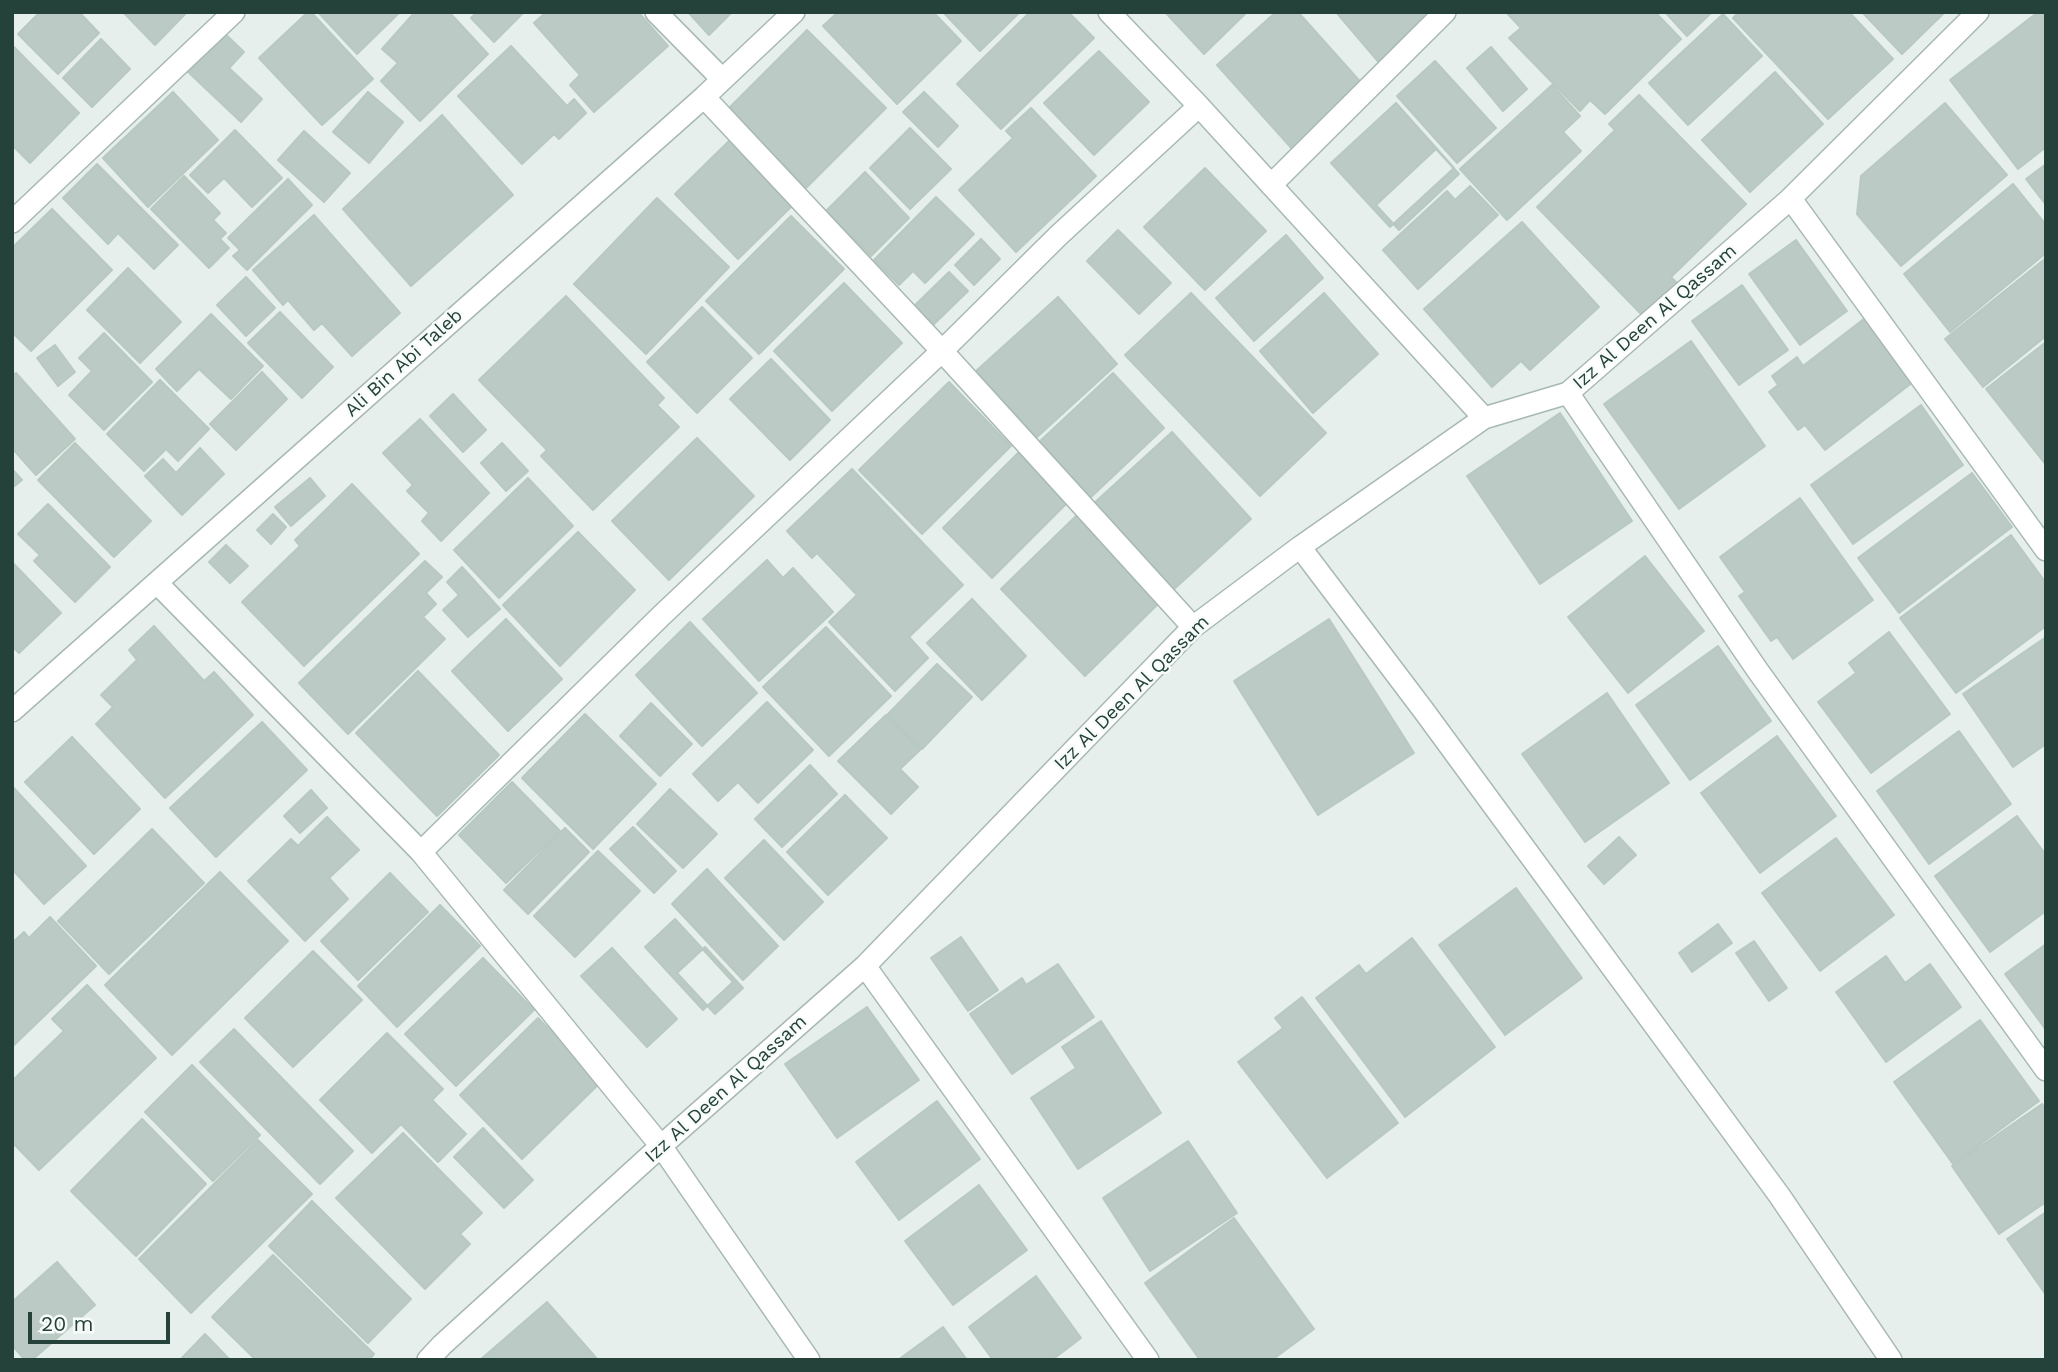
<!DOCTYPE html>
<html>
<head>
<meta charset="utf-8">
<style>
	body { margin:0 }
	#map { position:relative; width:2058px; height:1372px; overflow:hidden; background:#e6efeb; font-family:"Work Sans",sans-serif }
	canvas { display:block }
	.frame { position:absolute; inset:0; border:14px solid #24423a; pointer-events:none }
	.scale { position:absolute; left:28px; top:1312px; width:142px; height:32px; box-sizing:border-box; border:4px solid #24423a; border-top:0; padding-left:9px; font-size:21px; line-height:24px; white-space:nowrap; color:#24423a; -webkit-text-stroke:5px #f7fbf9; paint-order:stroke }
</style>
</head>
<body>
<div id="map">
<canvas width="2058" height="1372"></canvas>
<div class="frame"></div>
<div class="scale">20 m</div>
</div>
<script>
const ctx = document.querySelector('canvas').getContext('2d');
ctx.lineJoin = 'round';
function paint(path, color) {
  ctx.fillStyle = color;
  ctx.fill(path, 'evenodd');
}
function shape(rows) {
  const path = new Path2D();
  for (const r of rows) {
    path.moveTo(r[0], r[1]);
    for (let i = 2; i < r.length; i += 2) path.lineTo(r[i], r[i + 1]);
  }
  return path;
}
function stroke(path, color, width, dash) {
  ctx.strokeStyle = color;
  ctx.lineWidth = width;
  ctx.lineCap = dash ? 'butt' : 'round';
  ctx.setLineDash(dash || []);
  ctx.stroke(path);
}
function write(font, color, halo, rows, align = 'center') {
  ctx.font = font + ' "Work Sans",sans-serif';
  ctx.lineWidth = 5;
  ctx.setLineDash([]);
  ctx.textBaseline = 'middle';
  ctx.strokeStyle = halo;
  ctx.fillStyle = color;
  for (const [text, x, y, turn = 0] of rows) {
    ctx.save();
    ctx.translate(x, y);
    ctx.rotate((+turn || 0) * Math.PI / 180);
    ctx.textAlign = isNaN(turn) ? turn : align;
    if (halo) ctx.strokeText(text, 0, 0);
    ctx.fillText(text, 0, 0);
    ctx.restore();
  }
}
const building = shape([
	[40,12,79,12,99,33,58,74,18,34,40,12],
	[123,12,187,12,155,45,123,12],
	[308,12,311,12,373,79,322,125,259,58,308,12],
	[318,12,400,12,357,54,318,12],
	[415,12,449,12,488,54,420,121,381,81,398,63,382,49,415,12],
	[477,12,524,12,494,42,471,18,477,12],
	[546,12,638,12,668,46,594,112,570,85,580,75,534,23,546,12],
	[688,12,732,12,709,35,688,12],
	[838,12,933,12,961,41,897,104,823,26,838,12],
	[943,12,1020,12,980,51,943,12],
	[1030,12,1068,12,1094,38,1001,129,957,84,1030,12],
	[1165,12,1247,12,1204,54,1165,12],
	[1276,12,1298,12,1365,87,1294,151,1217,65,1276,12],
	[1336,12,1422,12,1431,23,1382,66,1336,12],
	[1506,12,1655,12,1681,39,1605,114,1590,100,1580,111,1509,38,1521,28,1506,12],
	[1665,12,1712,12,1687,36,1665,12],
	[1739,12,1849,12,1893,59,1828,119,1733,18,1739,12],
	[1862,12,1945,12,1902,54,1862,12],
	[2038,12,2046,12,2046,147,2018,169,1950,80,2038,12],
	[1723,14,1762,56,1688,125,1649,83,1723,14],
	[221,30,244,52,229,68,262,99,241,122,185,69,221,30],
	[807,30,886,108,806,188,728,109,807,30],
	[101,39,130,69,92,107,63,78,101,39],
	[12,45,79,113,30,163,12,145,12,45],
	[511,46,567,106,574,99,586,113,559,139,554,134,522,164,458,96,511,46],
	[1491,47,1527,89,1503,111,1467,68,1491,47],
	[1099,51,1149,102,1094,155,1044,103,1099,51],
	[1435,61,1496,128,1457,163,1397,96,1435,61],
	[1775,72,1823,124,1750,192,1702,140,1775,72],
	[1552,85,1580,116,1563,132,1581,151,1507,220,1460,169,1552,85],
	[173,92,218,140,148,207,103,158,173,92],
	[368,92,403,122,369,163,333,132,368,92],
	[924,92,958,126,938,147,903,112,924,92],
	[1639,95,1746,204,1671,277,1677,283,1643,316,1537,207,1615,130,1609,124,1639,95],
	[1396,103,1454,168,1390,227,1331,163,1396,103],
	[1945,103,2007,175,1901,266,1857,214,1861,176,1945,103],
	[1031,108,1096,176,1016,252,959,190,1013,138,1006,131,1031,108],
	[442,115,513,195,411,286,343,209,442,115],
	[910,128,951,169,910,209,870,168,910,128],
	[235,130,282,178,252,207,224,178,208,193,190,175,235,130],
	[304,131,350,173,324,202,278,160,304,131],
	[731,139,795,203,738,259,675,194,731,139],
	[1436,149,1459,174,1399,230,1376,205,1436,149],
	[97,164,178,245,154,269,118,233,108,244,63,198,97,164],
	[2046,164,2046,205,2026,179,2046,164],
	[1205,168,1266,231,1205,290,1144,227,1205,168],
	[865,172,909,218,871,256,826,211,865,172],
	[184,176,220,213,213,220,226,233,220,239,229,248,209,268,151,209,184,176],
	[288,179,312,205,247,270,233,256,240,250,228,238,288,179],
	[2013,184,2046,225,2046,253,1950,332,1904,274,2013,184],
	[1470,186,1498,215,1418,289,1383,250,1447,191,1455,200,1470,186],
	[936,197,974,234,925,283,913,271,899,285,874,260,936,197],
	[657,198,729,267,646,354,574,284,657,198],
	[52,209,112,270,31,351,12,332,12,248,52,209],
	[314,215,400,313,352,356,322,323,314,330,288,300,283,305,253,270,314,215],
	[791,216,844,269,759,354,706,301,791,216],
	[1522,222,1599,307,1530,370,1521,361,1492,387,1424,309,1522,222],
	[1118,230,1171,283,1139,314,1087,261,1118,230],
	[1286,235,1323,278,1254,341,1216,298,1286,235],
	[981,239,1000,259,974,285,955,265,981,239],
	[1796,240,1847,311,1800,345,1749,274,1796,240],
	[2046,258,2046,336,1983,387,1945,339,2046,258],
	[128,268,181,322,140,363,87,310,128,268],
	[949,272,968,291,929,329,910,310,949,272],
	[246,277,275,308,246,336,217,305,246,277],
	[844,283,902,343,832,411,774,351,844,283],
	[1742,285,1788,350,1739,385,1692,321,1742,285],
	[1191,293,1326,433,1260,496,1125,355,1191,293],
	[1324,293,1378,354,1313,413,1260,351,1324,293],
	[566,296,664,398,657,405,679,427,593,510,541,456,547,450,479,380,566,296],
	[1058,297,1117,364,1036,438,976,371,1058,297],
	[702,307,752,358,697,413,647,362,702,307],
	[280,312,333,367,302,398,248,343,280,312],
	[211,314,263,366,231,399,199,369,177,391,156,369,211,314],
	[1865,318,1913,382,1825,450,1805,425,1798,430,1769,392,1778,385,1772,376,1797,357,1803,366,1865,318],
	[104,333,152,382,104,430,69,395,92,371,79,358,104,333],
	[1691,341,1765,446,1679,509,1604,404,1691,341],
	[2046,342,2046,465,1986,389,2046,342],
	[55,345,75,372,58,386,37,358,55,345],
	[771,359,830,420,790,460,730,399,771,359],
	[262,372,287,399,236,450,210,424,262,372],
	[16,373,75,439,36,475,12,448,12,376,16,373],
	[1113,373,1164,428,1090,498,1038,443,1113,373],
	[160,380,209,429,178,461,166,449,144,471,107,434,160,380],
	[949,382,1011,446,922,534,859,470,949,382],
	[453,394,486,430,463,452,430,416,453,394],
	[1921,405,1963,465,1853,544,1811,485,1921,405],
	[1560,413,1632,521,1540,584,1467,476,1560,413],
	[420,419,489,493,441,541,422,521,429,513,407,491,413,485,383,453,420,419],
	[1172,432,1251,519,1172,591,1092,505,1172,432],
	[697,438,754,496,669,580,612,521,697,438],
	[75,443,151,521,114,557,38,480,75,443],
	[502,443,528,471,506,491,481,463,502,443],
	[200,448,224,474,182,515,145,476,163,459,176,473,200,448],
	[1018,453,1068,502,992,578,943,528,1018,453],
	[12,469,22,480,12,488,12,469],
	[852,469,963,585,909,637,928,658,895,691,829,622,857,595,817,553,812,558,787,531,852,469],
	[1972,473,2012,527,1899,613,1858,558,1972,473],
	[310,478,325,496,291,526,275,507,310,478],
	[528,478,573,526,499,598,454,550,528,478],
	[352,484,419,554,304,666,242,602,300,546,295,540,352,484],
	[1800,498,1873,600,1793,659,1777,637,1771,641,1739,596,1745,592,1720,557,1800,498],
	[48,504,110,567,75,602,34,561,40,555,18,534,48,504],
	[273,514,286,527,271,544,257,530,273,514],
	[1077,515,1161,601,1085,676,1001,589,1077,515],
	[578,532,635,590,560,666,503,605,578,532],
	[2011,535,2046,583,2046,626,1956,693,1900,618,2011,535],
	[226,545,248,566,230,583,209,562,226,545],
	[1645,556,1704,631,1628,693,1568,617,1645,556],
	[767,560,783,578,793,568,833,612,759,681,703,619,767,560],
	[425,561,442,577,426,593,436,604,423,617,445,639,348,734,299,683,425,561],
	[12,562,61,613,19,653,12,646,12,562],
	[462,567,500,609,468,637,443,610,459,595,447,582,462,567],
	[972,599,1026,656,982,700,927,643,972,599],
	[506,619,562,679,508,731,452,671,506,619],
	[1329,619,1414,753,1318,815,1234,681,1329,619],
	[690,622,757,693,702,746,636,675,690,622],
	[154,626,204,681,214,672,253,715,165,798,96,724,113,707,101,695,137,660,129,650,154,626],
	[826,627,891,696,829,756,763,687,826,627],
	[1889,632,1950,714,1871,773,1818,702,1856,673,1849,663,1889,632],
	[2046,637,2046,744,2013,767,1963,694,2046,637],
	[1718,646,1771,721,1690,780,1636,705,1718,646],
	[937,664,972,697,922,749,887,715,937,664],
	[418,671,499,755,437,816,356,733,418,671],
	[1607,693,1669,783,1585,842,1522,754,1607,693],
	[767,702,813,750,758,803,738,782,718,801,693,774,767,702],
	[651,703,692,744,660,776,620,736,651,703],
	[585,714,656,784,593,849,522,778,585,714],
	[886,715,920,750,900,769,918,787,891,814,838,761,886,715],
	[262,722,307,770,216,857,170,808,262,722],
	[1959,731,2011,804,1929,864,1877,791,1959,731],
	[1777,736,1836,816,1760,873,1701,793,1777,736],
	[72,737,140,809,94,854,25,782,72,737],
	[810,765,837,794,782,847,755,819,810,765],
	[512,782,560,831,506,883,459,835,512,782],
	[12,786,86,866,44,904,12,869,12,786],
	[670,789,717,834,683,868,637,824,670,789],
	[311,790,327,808,300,833,284,816,311,790],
	[845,795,887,838,828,895,787,852,845,795],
	[2017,816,2046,855,2046,911,1990,952,1935,876,2017,816],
	[327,817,359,850,329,878,348,899,305,941,248,881,291,839,298,846,327,817],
	[633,827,676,871,654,893,610,849,633,827],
	[565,828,589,852,528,914,504,890,565,828],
	[152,829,204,883,109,974,58,921,152,829],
	[1619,837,1636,855,1604,884,1588,866,1619,837],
	[1836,838,1894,915,1820,971,1762,893,1836,838],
	[764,840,823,902,784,940,725,878,764,840],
	[598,851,640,891,575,957,534,916,598,851],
	[707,869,778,946,743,980,672,904,707,869],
	[220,872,288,941,172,1055,105,985,220,872],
	[390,873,428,912,358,980,321,941,390,873],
	[1516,888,1582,978,1505,1035,1439,945,1516,888],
	[440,905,480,946,397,1027,358,986,440,905],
	[50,917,96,966,12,1047,12,943,24,932,29,938,50,917],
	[675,919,733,982,703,1010,645,947,675,919],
	[1718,924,1732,943,1692,972,1679,953,1718,924],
	[961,937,998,990,968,1011,931,958,961,937],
	[1412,938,1495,1047,1405,1117,1316,998,1359,965,1366,974,1412,938],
	[1754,941,1787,988,1769,1001,1736,953,1754,941],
	[2046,944,2046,1030,2005,974,2046,944],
	[705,947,743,988,715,1014,677,973,705,947],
	[612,948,677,1019,647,1047,581,976,612,948],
	[313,951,362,1000,293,1067,245,1018,313,951],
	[1886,956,1905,983,1930,964,1961,1007,1886,1062,1836,992,1886,956],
	[483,958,534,1010,456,1086,405,1034,483,958],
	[1058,964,1094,1017,1012,1074,970,1014,1022,978,1026,985,1058,964],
	[87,985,156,1058,39,1170,12,1142,12,1081,64,1031,52,1019,87,985],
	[1302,997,1398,1123,1327,1178,1238,1062,1283,1028,1275,1018,1302,997],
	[867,1007,919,1080,837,1138,785,1064,867,1007],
	[538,1018,601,1082,522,1159,460,1095,538,1018],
	[1980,1020,2039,1101,1953,1164,1894,1082,1980,1020],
	[1101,1021,1161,1113,1078,1169,1031,1098,1076,1068,1062,1047,1101,1021],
	[234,1029,353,1151,320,1184,200,1062,234,1029],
	[387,1033,443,1089,432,1100,466,1134,438,1162,401,1124,372,1153,320,1100,387,1033],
	[192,1065,260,1135,213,1181,145,1112,192,1065],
	[937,1101,980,1159,899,1220,856,1162,937,1101],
	[2042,1104,2046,1110,2046,1202,1999,1234,1952,1166,2042,1104],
	[142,1119,206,1184,136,1256,71,1191,142,1119],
	[483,1128,533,1180,504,1208,454,1157,483,1128],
	[403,1133,482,1213,460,1234,470,1244,425,1289,336,1198,403,1133],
	[258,1140,312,1194,191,1313,139,1259,258,1140],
	[1188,1141,1237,1213,1150,1271,1103,1198,1188,1141],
	[979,1185,1027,1250,953,1305,905,1241,979,1185],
	[312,1201,411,1299,368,1343,269,1246,312,1201],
	[2046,1212,2046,1295,2007,1239,2046,1212],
	[1234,1218,1314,1329,1272,1360,1200,1360,1145,1283,1234,1218],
	[273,1255,374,1354,369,1360,256,1360,212,1317,273,1255],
	[57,1262,95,1305,32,1360,25,1360,12,1345,12,1302,57,1262],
	[1036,1276,1081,1338,1052,1360,993,1360,969,1327,1036,1276],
	[547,1302,598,1360,480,1360,547,1302],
	[943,1327,967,1360,898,1360,943,1327],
	[205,1334,230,1360,180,1360,205,1334]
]);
paint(building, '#bbcac4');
stroke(building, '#b8c9c2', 2);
const minor = shape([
	[656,12,722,79],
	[1109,12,1199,106,1484,418],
	[704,97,942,351,1193,627],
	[1271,185,1445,12],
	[1789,200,1791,199,2046,550],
	[12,222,234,12],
	[1568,393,1758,671,2046,1070],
	[1300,547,1424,711,1779,1195,1891,1360],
	[157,583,421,852,661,1146,809,1360],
	[12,711,704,97,794,12],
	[421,852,662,615,942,351,1059,235,1199,106],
	[865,966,1148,1360],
	[428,1360,442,1345,661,1146,865,966,1193,627,1300,547,1484,418,1568,393,1789,200,1978,12]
]);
stroke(minor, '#a8b8b2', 24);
stroke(minor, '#fff', 21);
write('19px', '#24423a', '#f7fbf9', [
	["Izz Al Deen Al Qassam",1655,317,-41],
	["Ali Bin Abi Taleb",404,363,-42],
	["Izz Al Deen Al Qassam",1132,693,-45],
	["Izz Al Deen Al Qassam",726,1089,-42]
]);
</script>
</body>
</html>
